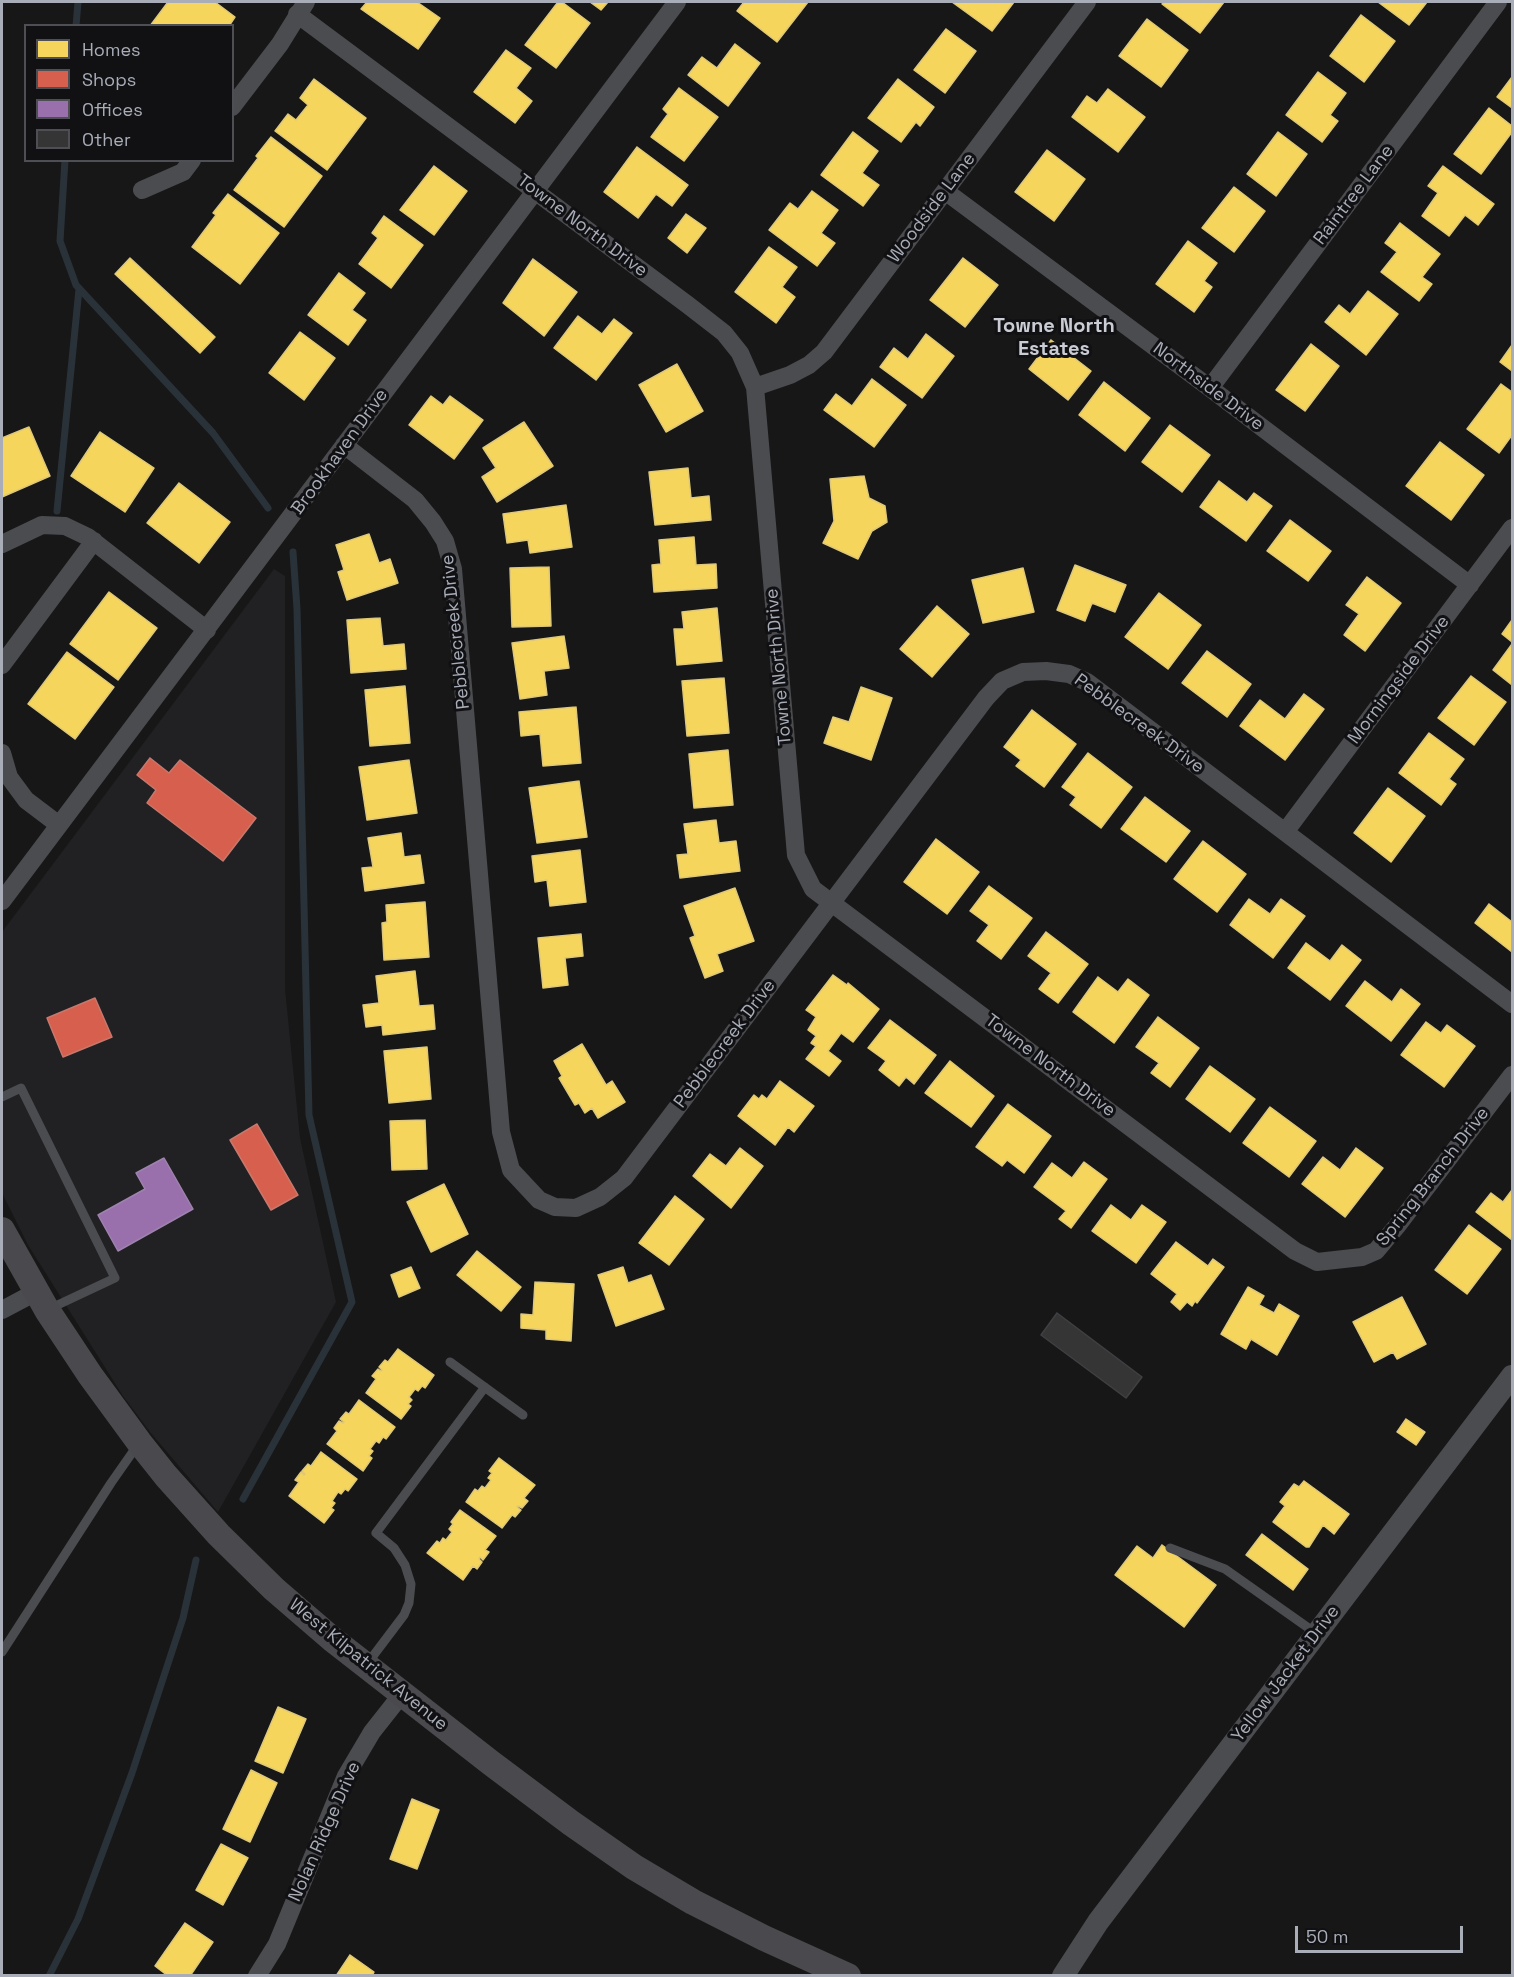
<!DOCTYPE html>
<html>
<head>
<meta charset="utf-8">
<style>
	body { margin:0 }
	#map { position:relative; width:1514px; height:1977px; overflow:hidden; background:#171717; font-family:"Space Grotesk",sans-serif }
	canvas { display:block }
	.frame { position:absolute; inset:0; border:3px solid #a8adb8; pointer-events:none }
	.legend { position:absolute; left:24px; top:24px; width:210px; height:138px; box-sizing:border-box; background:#111113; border:2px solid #4d4f55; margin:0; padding:8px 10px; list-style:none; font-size:18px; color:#a8adb8 }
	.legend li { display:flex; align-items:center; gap:12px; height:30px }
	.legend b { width:30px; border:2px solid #4d4f55 }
	.scale { position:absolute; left:1295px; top:1926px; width:168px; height:27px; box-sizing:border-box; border:3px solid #a8adb8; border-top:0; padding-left:8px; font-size:18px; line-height:21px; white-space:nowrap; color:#a8adb8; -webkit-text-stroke:4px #111113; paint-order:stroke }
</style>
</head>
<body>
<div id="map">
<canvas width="1514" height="1977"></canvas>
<div class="frame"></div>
<ul class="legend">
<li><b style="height:16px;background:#f6d55c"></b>Homes</li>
<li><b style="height:16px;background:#d6604d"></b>Shops</li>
<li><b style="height:16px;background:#9970ab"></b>Offices</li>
<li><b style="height:16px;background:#353536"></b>Other</li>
</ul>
<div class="scale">50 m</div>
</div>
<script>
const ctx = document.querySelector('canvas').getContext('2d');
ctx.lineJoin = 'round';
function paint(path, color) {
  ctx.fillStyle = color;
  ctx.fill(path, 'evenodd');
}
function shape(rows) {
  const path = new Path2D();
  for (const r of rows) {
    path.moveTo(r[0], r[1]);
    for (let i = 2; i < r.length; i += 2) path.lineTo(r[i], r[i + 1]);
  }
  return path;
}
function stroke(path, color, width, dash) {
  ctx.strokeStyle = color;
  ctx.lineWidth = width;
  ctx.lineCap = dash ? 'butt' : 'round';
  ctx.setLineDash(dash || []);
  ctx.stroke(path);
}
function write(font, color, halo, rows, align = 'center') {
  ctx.font = font + ' "Space Grotesk",sans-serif';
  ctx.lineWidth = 6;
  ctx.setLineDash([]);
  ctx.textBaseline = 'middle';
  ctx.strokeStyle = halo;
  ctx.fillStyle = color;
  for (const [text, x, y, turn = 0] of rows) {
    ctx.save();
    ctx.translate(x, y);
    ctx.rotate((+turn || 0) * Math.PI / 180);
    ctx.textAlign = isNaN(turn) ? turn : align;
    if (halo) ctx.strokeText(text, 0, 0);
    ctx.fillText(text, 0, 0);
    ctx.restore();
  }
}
paint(shape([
	[274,569,285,576,285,989,300,1138,336,1302,218,1512,150,1432,123,1396,28,1245,2,1193,2,932]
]), '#212123');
const homes = shape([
	[168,2,215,2,235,17,229,26,150,26,168,2],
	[367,2,417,2,440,18,418,49,361,9,367,2],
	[558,2,562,2,590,23,556,68,525,45,558,2],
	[590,2,608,2,601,10,590,2],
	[744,2,808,2,777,42,737,11,744,2],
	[952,2,1014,2,992,31,952,2],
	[1164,2,1224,2,1200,33,1162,4,1164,2],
	[1378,2,1427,2,1409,25,1378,2],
	[1361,15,1395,41,1364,82,1330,56,1361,15],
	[1147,19,1188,50,1161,87,1119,56,1147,19],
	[946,29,976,51,945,93,914,70,946,29],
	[735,44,760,63,728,106,688,75,702,57,717,68,735,44],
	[506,50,531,68,516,88,532,101,515,123,474,92,506,50],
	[1318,72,1346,93,1330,115,1338,121,1322,142,1286,115,1318,72],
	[1512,77,1512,108,1497,97,1512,77],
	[314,79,366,118,327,170,275,131,288,114,296,120,308,105,300,98,314,79],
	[898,79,934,107,920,126,916,122,901,142,868,118,898,79],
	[679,88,718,117,684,161,651,137,668,114,663,109,679,88],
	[1108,89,1145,117,1118,152,1072,117,1087,96,1097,103,1108,89],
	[1489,108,1512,126,1512,132,1481,174,1454,154,1489,108],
	[853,132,878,151,862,173,879,185,863,206,821,175,853,132],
	[1278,132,1307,154,1276,196,1247,174,1278,132],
	[271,137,322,176,284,227,234,190,258,158,256,156,271,137],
	[637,147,688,185,672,206,656,194,638,218,604,192,637,147],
	[1047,150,1085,179,1054,221,1015,192,1047,150],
	[434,166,467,191,434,235,400,210,434,166],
	[1443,166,1494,204,1478,225,1465,215,1449,236,1422,216,1438,193,1428,186,1443,166],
	[1234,187,1265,211,1234,252,1202,228,1234,187],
	[812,191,838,210,821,233,835,243,817,266,769,230,790,203,798,209,812,191],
	[228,194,279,233,240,284,192,247,216,215,213,213,228,194],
	[686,214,706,228,687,253,668,238,686,214],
	[384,216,423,245,391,288,359,264,378,238,372,233,384,216],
	[1400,223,1440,254,1422,277,1432,284,1419,301,1381,272,1397,252,1385,243,1400,223],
	[1188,241,1217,263,1204,281,1212,287,1194,312,1156,284,1188,241],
	[769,247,797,267,782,287,795,297,776,323,735,292,769,247],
	[130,258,215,337,200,353,115,274,130,258],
	[963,258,998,285,965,327,930,300,963,258],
	[533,259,577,292,544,336,503,303,533,259],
	[339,273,365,293,352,310,366,320,348,345,308,315,339,273],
	[1368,291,1398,314,1366,355,1325,322,1339,305,1350,314,1368,291],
	[578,316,602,334,614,319,632,333,596,380,554,348,578,316],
	[300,332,335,358,304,400,269,373,300,332],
	[926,334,954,356,922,398,880,367,894,348,908,359,926,334],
	[1051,340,1091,371,1068,400,1029,369,1051,340],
	[1311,344,1339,366,1305,411,1276,390,1311,344],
	[1512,345,1512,371,1500,362,1512,345],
	[677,364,703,411,666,432,639,385,677,364],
	[872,379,906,405,874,447,824,410,836,394,852,406,872,379],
	[1104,382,1150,418,1125,451,1079,415,1104,382],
	[1501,384,1512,392,1512,435,1499,453,1467,429,1501,384],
	[431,396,443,405,450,396,483,420,454,459,409,425,431,396],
	[524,422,553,466,497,502,482,477,496,468,483,448,524,422],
	[1170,425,1210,455,1182,492,1142,462,1170,425],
	[29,427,50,476,2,497,2,438,29,427],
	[100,432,154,468,125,512,71,476,100,432],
	[1440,442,1484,475,1451,520,1406,486,1440,442],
	[688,468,691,498,709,496,711,520,655,525,649,472,688,468],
	[864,476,869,498,885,506,887,522,872,531,858,559,823,543,834,521,830,479,864,476],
	[1219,481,1247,502,1254,493,1272,506,1246,541,1200,507,1219,481],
	[179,483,230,522,199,563,147,523,179,483],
	[566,505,572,547,530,553,528,540,507,543,503,514,566,505],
	[1290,520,1331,551,1308,581,1267,551,1290,520],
	[369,534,379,563,390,559,398,583,347,600,338,572,344,570,336,545,369,534],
	[694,537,696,565,716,564,717,588,654,592,652,565,661,564,659,540,694,537],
	[1075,565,1126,585,1115,612,1092,603,1085,621,1057,610,1075,565],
	[549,567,551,626,512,627,510,568,549,567],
	[1023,568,1034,612,983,623,972,580,1023,568],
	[1367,577,1401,603,1365,651,1344,635,1359,614,1346,605,1367,577],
	[109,592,157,628,118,680,70,644,109,592],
	[1159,593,1201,625,1168,669,1125,637,1159,593],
	[937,606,969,634,932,677,900,649,937,606],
	[717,608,722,661,677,665,674,629,684,629,682,612,717,608],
	[380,618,383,646,404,644,406,669,351,673,347,620,380,618],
	[1512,620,1512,642,1502,634,1512,620],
	[564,636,569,668,544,671,547,695,520,699,512,643,564,636],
	[1512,644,1512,685,1493,670,1512,644],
	[1207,651,1251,684,1227,717,1182,683,1207,651],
	[67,652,114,687,75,739,28,704,67,652],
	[1471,676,1506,702,1474,745,1438,718,1471,676],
	[724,678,729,733,687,736,682,681,724,678],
	[405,686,410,743,370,746,365,690,405,686],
	[861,687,892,698,871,760,824,743,833,717,849,722,861,687],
	[1304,694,1324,709,1285,760,1240,726,1260,700,1285,719,1304,694],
	[576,707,581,763,543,766,540,734,521,736,519,712,576,707],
	[1032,710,1076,744,1044,787,1016,766,1021,760,1004,747,1032,710],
	[1429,733,1464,759,1449,779,1456,784,1441,805,1399,773,1429,733],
	[728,750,733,805,694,808,689,754,728,750],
	[1088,753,1132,787,1101,828,1070,805,1076,797,1062,787,1088,753],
	[409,760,417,813,367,820,359,767,409,760],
	[579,781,587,837,537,843,529,788,579,781],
	[1388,788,1425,816,1391,862,1354,833,1388,788],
	[1145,797,1190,831,1166,862,1121,829,1145,797],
	[716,820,719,843,736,841,740,871,680,878,677,855,688,854,684,824,716,820],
	[401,833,404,857,420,855,424,883,365,891,362,868,373,867,368,838,401,833],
	[936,839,979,872,947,914,904,882,936,839],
	[1203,841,1246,874,1217,912,1174,879,1203,841],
	[580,850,586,902,550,906,547,880,535,882,532,856,580,850],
	[989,886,1032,918,1001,959,977,941,989,925,970,911,989,886],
	[735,888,754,941,717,954,723,971,705,978,690,938,695,936,684,906,735,888],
	[1249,899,1270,914,1281,899,1305,916,1273,958,1230,925,1249,899],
	[425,902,429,957,384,960,382,923,387,922,386,905,425,902],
	[1489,904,1512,922,1512,952,1475,923,1489,904],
	[1046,932,1088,964,1058,1003,1039,989,1051,973,1028,956,1046,932],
	[581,934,583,956,565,958,568,985,543,988,538,938,581,934],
	[1306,943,1330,961,1342,945,1361,960,1330,1000,1288,968,1306,943],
	[415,971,419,1006,433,1005,435,1029,383,1035,382,1025,366,1027,363,1005,379,1003,376,976,415,971],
	[833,975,847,985,848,983,879,1009,853,1042,841,1033,828,1051,841,1061,829,1076,806,1059,816,1046,811,1043,816,1036,808,1030,816,1017,806,1010,833,975],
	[1098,977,1118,992,1128,979,1149,995,1114,1043,1073,1012,1098,977],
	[1365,981,1392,1002,1401,989,1420,1004,1391,1041,1346,1006,1365,981],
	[1158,1017,1199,1048,1170,1087,1151,1073,1159,1063,1136,1047,1158,1017],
	[890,1020,936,1055,914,1084,906,1077,899,1086,879,1070,886,1061,868,1048,890,1020],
	[1426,1022,1441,1033,1447,1025,1475,1046,1444,1087,1401,1055,1426,1022],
	[582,1044,606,1085,612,1081,625,1102,598,1118,592,1108,585,1113,579,1103,575,1105,559,1078,562,1076,554,1061,582,1044],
	[427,1047,431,1099,389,1103,384,1051,427,1047],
	[950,1061,994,1096,971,1127,925,1093,950,1061],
	[1210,1066,1255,1099,1230,1132,1186,1099,1210,1066],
	[780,1081,814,1106,794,1132,788,1127,775,1145,738,1116,754,1095,759,1099,762,1095,767,1099,780,1081],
	[1008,1104,1051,1136,1024,1173,1007,1160,1002,1166,976,1147,1008,1104],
	[1270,1107,1316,1141,1289,1177,1243,1143,1270,1107],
	[425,1120,427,1169,392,1170,390,1121,425,1120],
	[740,1148,763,1166,731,1208,693,1176,710,1154,726,1166,740,1148],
	[1356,1148,1383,1168,1345,1217,1302,1184,1323,1157,1340,1170,1356,1148],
	[1084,1162,1107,1179,1071,1228,1059,1219,1066,1211,1034,1187,1052,1163,1072,1178,1084,1162],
	[444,1184,468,1234,431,1252,407,1202,444,1184],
	[1512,1190,1512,1240,1476,1212,1491,1193,1503,1202,1512,1190],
	[675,1196,704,1219,669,1265,639,1243,675,1196],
	[1111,1205,1131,1220,1142,1205,1166,1222,1136,1263,1092,1231,1111,1205],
	[1469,1225,1501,1249,1467,1294,1435,1270,1469,1225],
	[1176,1242,1208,1266,1213,1259,1224,1267,1197,1303,1195,1301,1192,1306,1187,1302,1180,1310,1171,1302,1177,1294,1151,1274,1176,1242],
	[477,1251,521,1287,501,1311,457,1275,477,1251],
	[411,1267,420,1288,399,1297,391,1275,411,1267],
	[623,1267,628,1283,651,1275,664,1309,616,1326,598,1275,623,1267],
	[535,1282,574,1284,571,1341,546,1339,546,1330,521,1328,521,1314,533,1315,535,1282],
	[1248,1287,1264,1296,1259,1305,1274,1313,1279,1304,1299,1316,1277,1355,1251,1339,1246,1349,1221,1334,1248,1287],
	[1402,1297,1426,1344,1397,1359,1393,1352,1374,1362,1353,1322,1402,1297],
	[398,1349,434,1375,425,1388,422,1386,418,1391,415,1389,409,1397,412,1400,408,1404,411,1406,401,1419,366,1393,376,1379,372,1376,378,1369,381,1371,382,1370,379,1367,385,1360,388,1362,398,1349],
	[359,1400,395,1427,386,1439,383,1437,379,1443,376,1441,370,1449,373,1451,369,1456,372,1458,363,1471,327,1444,337,1431,334,1428,339,1421,343,1423,344,1422,340,1419,346,1412,349,1414,359,1400],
	[1406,1419,1425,1432,1416,1445,1397,1432,1406,1419],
	[321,1452,357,1479,348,1491,345,1489,341,1494,338,1492,332,1501,335,1503,331,1508,334,1510,324,1523,289,1496,299,1482,295,1480,301,1472,304,1475,305,1474,302,1471,308,1464,311,1466,321,1452],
	[499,1458,535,1485,524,1498,528,1501,522,1508,518,1506,517,1507,521,1510,515,1517,512,1515,502,1528,466,1502,475,1489,478,1491,482,1486,485,1488,491,1480,488,1478,492,1473,489,1471,499,1458],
	[1304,1481,1349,1514,1334,1534,1323,1525,1309,1547,1306,1547,1273,1522,1285,1506,1280,1502,1294,1484,1299,1487,1304,1481],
	[460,1510,496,1536,485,1550,489,1552,483,1560,480,1557,479,1559,482,1562,477,1569,473,1566,463,1580,427,1553,437,1541,440,1543,443,1538,446,1540,452,1532,449,1529,453,1524,451,1522,460,1510],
	[1262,1534,1308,1569,1293,1590,1246,1555,1262,1534],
	[1162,1545,1216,1585,1184,1627,1115,1575,1137,1546,1153,1558,1162,1545],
	[278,1707,306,1719,283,1773,255,1761,278,1707],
	[251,1770,277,1783,250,1842,223,1829,251,1770],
	[412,1799,439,1810,417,1869,390,1859,412,1799],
	[221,1844,248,1858,223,1905,196,1890,221,1844],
	[185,1923,213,1942,190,1976,168,1976,155,1966,185,1923],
	[350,1955,374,1972,372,1976,336,1976,350,1955]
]);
paint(homes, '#f6d55c');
stroke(homes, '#dfc978', 1.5);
const shops = shape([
	[150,758,169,773,180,760,256,818,223,861,147,803,156,790,137,775,150,758],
	[95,998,112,1037,63,1057,47,1018,95,998],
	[257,1124,298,1195,271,1210,230,1140,257,1124]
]);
paint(shops, '#d6604d');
stroke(shops, '#c8776d', 1.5);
const offices = shape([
	[164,1158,193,1209,118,1251,98,1215,145,1189,136,1173,164,1158]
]);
paint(offices, '#9970ab');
stroke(offices, '#9e82af', 1.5);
stroke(shape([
	[76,26,78,2],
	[65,160,60,241,76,285,213,433,268,508],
	[57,511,79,289],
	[243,1499,352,1302,309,1115,297,609,293,552],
	[49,1976,78,1919,132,1773,183,1618,196,1560]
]), '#2a3239', 7);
const building = shape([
	[1057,1313,1142,1377,1126,1398,1041,1335,1057,1313]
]);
paint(building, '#353536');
stroke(building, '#3f4043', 1.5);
stroke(shape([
	[2,1097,21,1088,115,1278,49,1309],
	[450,1362,523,1415],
	[1170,1548,1225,1569,1317,1634],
	[2,1652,111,1483,139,1443],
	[367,1664,404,1615,409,1603,411,1584,405,1565,394,1548,376,1533,485,1387]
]), '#4b4c50', 9);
stroke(shape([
	[297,14,688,305,724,333,740,353,755,387,796,855,813,889,1295,1251,1317,1262,1362,1257,1376,1251,1397,1226,1512,1075],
	[232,107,280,44,306,2],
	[142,190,183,172,192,160],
	[945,191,1210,388,1470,585],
	[755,387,790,375,809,365,824,352,1087,2],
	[1210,388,1498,2],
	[344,445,415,500,433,522,445,541,453,569,501,1132,511,1170,539,1200,555,1207,576,1208,600,1197,624,1178,986,698,1002,681,1023,672,1046,671,1069,674,1087,682,1512,1004],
	[2,544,42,525,65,526,88,537,207,630],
	[2,665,94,541],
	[2,753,9,777,26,800,59,825],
	[1285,832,1512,528],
	[2,901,677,2],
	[2,1310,36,1292],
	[257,1976,277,1944,346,1776,372,1732,402,1694]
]), '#4b4c50', 18);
stroke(shape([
	[1063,1976,1098,1922,1512,1376]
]), '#4b4c50', 22);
stroke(shape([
	[2,1230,47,1310,90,1375,139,1442,166,1476,219,1535,274,1589,332,1639,491,1763,571,1823,634,1867,693,1902,764,1938,848,1976]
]), '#4a4a4e', 26);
write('18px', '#a8adb8', '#111113', [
	["Raintree Lane",1354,195,-53],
	["Woodside Lane",932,208,-53],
	["Towne North Drive",582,226,37],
	["Northside Drive",1208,387,37],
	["Brookhaven Drive",340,452,-54],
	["Pebblecreek Drive",456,632,-96],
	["Towne North Drive",779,667,-95],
	["Morningside Drive",1399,680,-53],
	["Pebblecreek Drive",1139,724,36],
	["Pebblecreek Drive",725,1044,-53],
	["Towne North Drive",1050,1066,37],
	["Spring Branch Drive",1433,1177,-52],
	["West Kilpatrick Avenue",368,1665,39],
	["Yellow Jacket Drive",1286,1674,-53],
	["Nolan Ridge Drive",325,1832,-66]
]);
write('bold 20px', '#c9ccd4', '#111113', [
	["Towne North",1054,327],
	["Estates",1054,350]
]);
</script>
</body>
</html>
